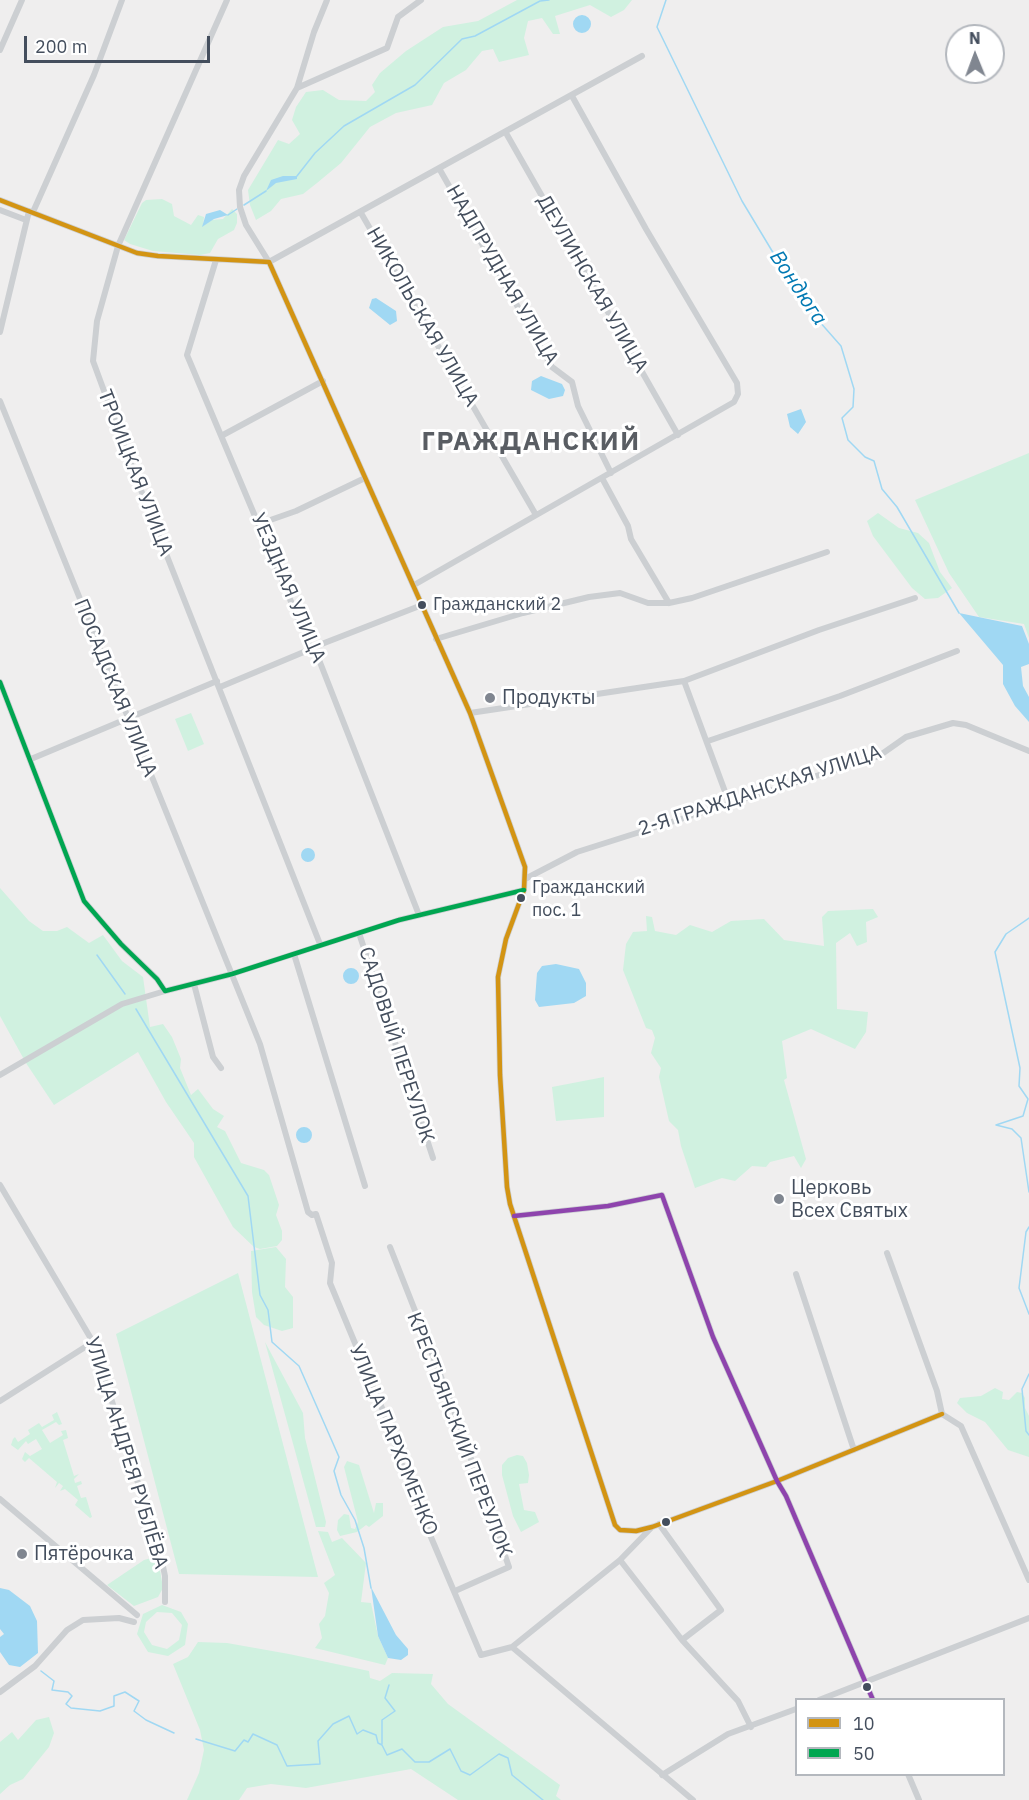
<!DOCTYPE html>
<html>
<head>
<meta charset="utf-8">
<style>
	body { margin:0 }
	#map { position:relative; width:1029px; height:1800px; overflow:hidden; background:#efeeee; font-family:"IBM Plex Sans",sans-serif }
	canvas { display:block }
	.legend { position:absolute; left:795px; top:1698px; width:210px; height:78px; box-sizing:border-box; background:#fff; border:2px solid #b4b8be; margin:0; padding:8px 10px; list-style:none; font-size:18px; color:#444e5d }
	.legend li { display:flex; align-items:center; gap:12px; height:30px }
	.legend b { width:30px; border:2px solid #b4b8be }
	.north { position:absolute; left:945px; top:24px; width:60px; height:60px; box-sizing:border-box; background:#fff; border:2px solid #b4b8be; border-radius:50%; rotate:359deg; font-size:16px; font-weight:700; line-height:24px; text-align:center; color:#444e5d }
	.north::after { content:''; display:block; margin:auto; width:21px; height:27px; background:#808690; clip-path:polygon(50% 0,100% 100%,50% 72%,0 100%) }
	.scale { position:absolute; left:24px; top:36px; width:186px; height:27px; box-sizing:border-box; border:3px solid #444e5d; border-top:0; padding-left:8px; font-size:18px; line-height:21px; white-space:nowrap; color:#444e5d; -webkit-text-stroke:4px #fff; paint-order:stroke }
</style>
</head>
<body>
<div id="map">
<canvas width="1029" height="1800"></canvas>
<ul class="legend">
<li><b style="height:8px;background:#d39413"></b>10</li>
<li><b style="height:8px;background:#00a651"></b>50</li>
</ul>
<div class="north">N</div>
<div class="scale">200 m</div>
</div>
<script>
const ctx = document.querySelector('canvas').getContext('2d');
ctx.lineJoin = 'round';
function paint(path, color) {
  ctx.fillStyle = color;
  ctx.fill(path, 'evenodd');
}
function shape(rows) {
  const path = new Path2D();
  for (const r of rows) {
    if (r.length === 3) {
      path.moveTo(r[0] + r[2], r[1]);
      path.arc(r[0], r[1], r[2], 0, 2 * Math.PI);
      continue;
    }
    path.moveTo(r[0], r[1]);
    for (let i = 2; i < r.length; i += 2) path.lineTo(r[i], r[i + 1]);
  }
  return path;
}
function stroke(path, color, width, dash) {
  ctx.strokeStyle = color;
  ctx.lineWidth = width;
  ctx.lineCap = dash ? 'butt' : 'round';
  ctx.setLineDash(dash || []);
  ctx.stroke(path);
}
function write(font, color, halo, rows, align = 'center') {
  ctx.font = font + ' "IBM Plex Sans",sans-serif';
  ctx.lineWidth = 6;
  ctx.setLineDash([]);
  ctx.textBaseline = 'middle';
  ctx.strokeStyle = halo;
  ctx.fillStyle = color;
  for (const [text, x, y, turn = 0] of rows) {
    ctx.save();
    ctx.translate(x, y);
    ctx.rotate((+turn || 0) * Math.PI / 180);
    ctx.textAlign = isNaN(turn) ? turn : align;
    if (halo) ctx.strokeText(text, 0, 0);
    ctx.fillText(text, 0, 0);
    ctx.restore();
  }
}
paint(shape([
	[517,0,632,0,624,10,611,17,590,5,555,16,560,34,553,34,542,18,528,21,524,38,529,55,499,62,493,49,482,51,466,70,444,83,432,105,396,113,370,127,341,163,317,183,303,194,281,199,271,211,256,220,250,205,248,190,278,140,289,144,300,134,292,120,296,107,306,92,323,90,339,100,366,101,375,92,372,85,380,73,406,51,443,27,478,21],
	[162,199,172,204,174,216,191,225,198,215,204,217,203,226,212,220,223,219,232,209,237,214,237,223,234,230,218,239,210,253,200,255,153,251,130,244,124,240,142,203,146,200],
	[1029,453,1029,638,1024,624,979,617,949,573,915,500],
	[878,513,899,528,918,533,929,543,940,572,952,588,938,598,925,599,912,588,873,536,867,521],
	[191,713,204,744,188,751,175,719],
	[0,888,29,921,43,931,57,931,67,927,89,943,103,935,122,961,143,977,150,1027,163,1024,172,1037,181,1059,180,1068,191,1095,198,1089,213,1109,224,1116,217,1127,225,1131,241,1163,264,1170,269,1175,279,1205,276,1215,282,1231,282,1240,277,1246,260,1249,254,1247,233,1227,194,1157,194,1143,166,1102,138,1052,54,1105,26,1063,0,1016],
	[873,909,878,917,866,922,867,942,857,946,850,933,836,943,837,1009,868,1012,866,1032,855,1049,811,1029,782,1041,787,1078,784,1080,806,1159,801,1168,794,1156,770,1162,766,1167,752,1166,735,1181,722,1178,695,1188,681,1146,678,1130,669,1121,659,1077,661,1068,651,1053,655,1038,652,1030,646,1028,623,970,626,944,633,932,647,931,646,916,652,917,655,931,676,935,690,925,712,932,731,921,764,919,784,940,824,946,822,917,828,911],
	[604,1077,604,1117,556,1121,552,1087],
	[276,1247,286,1259,285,1287,293,1297,293,1328,282,1331,264,1325,256,1317,252,1292,251,1251],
	[238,1273,318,1577,179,1574,116,1334],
	[265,1342,303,1413,305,1438,326,1522,325,1527,316,1527],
	[995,1388,1003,1392,1002,1399,1009,1400,1017,1392,1022,1393,1025,1398,1025,1408,1029,1416,1029,1457,1008,1450,985,1422,967,1413,957,1403,960,1398,981,1396],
	[57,1412,62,1424,59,1425,56,1422,42,1430,50,1443,63,1435,61,1431,66,1430,68,1438,63,1440,74,1476,79,1474,74,1479,75,1483,81,1481,82,1484,77,1486,81,1498,86,1497,92,1517,90,1518,75,1505,78,1500,65,1489,60,1491,63,1486,59,1483,55,1488,57,1482,29,1458,25,1462,22,1459,25,1452,30,1456,42,1449,36,1439,28,1444,26,1441,18,1450,11,1445,13,1439,15,1437,18,1442,30,1434,28,1430,39,1423,42,1427,54,1420,52,1415],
	[517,1455,523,1456,527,1463,529,1475,528,1483,519,1484,524,1510,535,1512,539,1522,521,1532,513,1516,502,1475,502,1465,508,1458],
	[347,1461,359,1465,374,1513,376,1503,383,1503,383,1516,369,1527,366,1525,357,1532,340,1536,337,1530,338,1520,344,1514,349,1515,351,1528,355,1529,358,1522,344,1467],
	[318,1531,328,1532,332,1542,342,1538,366,1563,361,1602,371,1603,378,1636,388,1658,385,1665,315,1648,322,1638,319,1624,325,1616,329,1593,324,1583,335,1575],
	[155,1557,158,1558,163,1588,158,1597,134,1606,107,1585,144,1560],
	[162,1605,181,1612,188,1624,185,1645,168,1656,148,1652,137,1634,143,1614],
	[157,1612,172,1613,182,1625,179,1640,167,1649,152,1645,144,1632,146,1622],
	[198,1642,227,1643,289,1654,369,1671,370,1678,380,1681,392,1673,433,1674,431,1684,448,1704,560,1785,556,1796,561,1800,458,1800,411,1769,306,1788,271,1784,247,1788,239,1800,187,1800,199,1773,204,1750,200,1730,173,1664,188,1657],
	[49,1717,54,1733,49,1747,23,1779,10,1785,0,1794,0,1742,12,1732,18,1740,36,1720]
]), '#d0f1e0');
paint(shape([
	[582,24,9],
	[283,176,297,176,297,179,276,183,266,191,271,180],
	[220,210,228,215,214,219,202,227,206,214],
	[376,298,396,311,397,321,390,325,369,308,372,299],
	[541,376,562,384,565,390,563,396,549,399,531,390,532,381],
	[801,409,806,422,798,434,790,427,787,414],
	[959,613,1022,626,1029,644,1029,664,1021,667,1023,686,1029,697,1029,722,1015,706,1003,684,1003,665],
	[308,855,7],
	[556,964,579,969,586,983,586,996,574,1003,539,1007,535,1000,537,973,542,966],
	[351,976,8],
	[304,1135,8],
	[371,1587,396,1635,408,1649,408,1655,401,1660,388,1658,378,1636],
	[0,1588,9,1590,30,1606,37,1621,38,1653,20,1667,9,1665,0,1652,0,1637,4,1634,0,1629]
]), '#a0d8f3');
stroke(shape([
	[666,0,657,27,742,201,804,304,841,346,854,389,853,407,842,418,848,440,865,457,874,461,882,489,897,507,959,613],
	[297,176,315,153,344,126,415,85,462,39,475,36,540,1,549,0],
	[244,205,266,191],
	[228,215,237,209],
	[1029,918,1006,934,995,952,1020,1068,1019,1086,1028,1099,1023,1116,996,1125,1012,1129,1021,1138,1029,1192],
	[97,955,125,994],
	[136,1009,248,1196,260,1295,268,1310,272,1342,299,1366,339,1457,334,1471,341,1495,355,1520,364,1548,371,1588],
	[1029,1227,1026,1232,1019,1288,1029,1314],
	[1029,1374,1022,1389,1026,1431,1029,1435],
	[41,1671,54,1681,52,1690,68,1692,72,1696,66,1704,71,1708,100,1711,114,1706,114,1696,125,1692,139,1701,134,1711,146,1720,174,1733],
	[196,1739,235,1751,244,1740,248,1742,253,1734,277,1745,287,1766,320,1764,318,1741,333,1724,349,1716,357,1734,363,1730,376,1735,378,1743,382,1745,387,1755,402,1749,415,1762,429,1762,450,1749,461,1771,470,1775,499,1754,508,1758,512,1775,543,1800],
	[382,1744,382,1720,395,1711,385,1698,389,1685]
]), '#a0d8f3', 1.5);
stroke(shape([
	[227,0,118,246,97,321,93,361,135,475,320,944],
	[327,0,314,32,297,88,244,176,239,190,240,207,246,225,269,262,642,56],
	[0,50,22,0],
	[297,88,387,48,398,17,421,0],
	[506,133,678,435],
	[440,170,552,367,572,382,578,406,611,473],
	[0,200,137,253,158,256,269,262,470,713,525,867,524,890,506,939,498,977,500,1075,507,1187,510,1204,615,1525,620,1530,636,1531,652,1527,777,1481,942,1414],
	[0,210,26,220],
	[33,212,94,75,122,0],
	[361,213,536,515],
	[216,260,187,355,311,649,314,647,419,915],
	[0,332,29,211],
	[0,401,260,1044,308,1212,312,1215,316,1214,332,1263,330,1283,389,1425,408,1483,481,1655,512,1647,693,1800],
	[223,435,323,381],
	[602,478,628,526,631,539,669,603],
	[259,524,296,511,365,478],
	[414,585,734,402,738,394,737,383,646,229,572,96],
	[436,639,523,613,589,597,620,593,648,603,669,603,692,598,827,552],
	[314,647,422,605],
	[684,681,730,805],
	[0,682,84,901,121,944,157,979,165,991,232,974,399,920,524,890],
	[220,687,311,649],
	[470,713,684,681,819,630,915,598],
	[708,741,840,696,957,651],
	[31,759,217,681],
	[525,879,577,852,879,756,906,737,953,723,966,725,1029,751],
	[359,933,433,1158],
	[294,954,365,1186],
	[194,984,213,1057,221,1068],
	[0,1075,122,1004,165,991],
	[0,1185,93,1342,160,1552,165,1576,165,1602],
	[514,1216,608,1206,662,1195,713,1337,777,1481,786,1496,873,1700],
	[390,1247,451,1402,509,1567,455,1591],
	[887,1253,937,1391,942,1414,961,1426,1029,1580],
	[796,1274,854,1450],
	[0,1401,93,1342],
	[0,1499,137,1615],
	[659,1524,721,1610,682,1640],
	[620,1560,682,1640,738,1701,751,1727],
	[512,1647,620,1560,652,1527],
	[0,1692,35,1666,67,1630,83,1620,119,1618,134,1622],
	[819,1700,1029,1618],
	[908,1774,919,1800],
	[662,1775,728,1734,796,1709]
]), '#cccfd2', 6);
stroke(shape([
	[0,200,137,253,158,256,269,262,470,713,525,867,524,890,506,939,498,977,500,1075,507,1187,510,1204,615,1525,620,1530,636,1531,652,1527,777,1481,942,1414]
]), '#d39413', 4.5);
stroke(shape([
	[0,682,84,901,121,944,157,979,165,991,232,974,399,920,524,890]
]), '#00a651', 4.5);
stroke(shape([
	[514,1216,608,1206,662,1195,713,1337,777,1481,786,1496,873,1700]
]), '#8e44ad', 4.5);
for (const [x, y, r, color] of [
	[422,605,5,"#444e5d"],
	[490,698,6,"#808690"],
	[521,898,5,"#444e5d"],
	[779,1199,6,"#808690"],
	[666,1522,5,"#444e5d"],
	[22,1554,6,"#808690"],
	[867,1687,5,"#444e5d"]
]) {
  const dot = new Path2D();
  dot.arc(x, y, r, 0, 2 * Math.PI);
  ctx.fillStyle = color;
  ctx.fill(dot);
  stroke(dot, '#fff', 2);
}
write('18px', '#444e5d', '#fff', [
	["Гражданский 2",433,605],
	["Гражданский",532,888],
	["пос. 1",532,911]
], 'left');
write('20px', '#444e5d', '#fff', [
	["НАДПРУДНАЯ УЛИЦА",502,275,60],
	["ДЕУЛИНСКАЯ УЛИЦА",592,284,60],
	["НИКОЛЬСКАЯ УЛИЦА",422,317,60],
	["ТРОИЦКАЯ УЛИЦА",135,473,69],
	["УЕЗДНАЯ УЛИЦА",288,588,67],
	["ПОСАДСКАЯ УЛИЦА",115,688,68],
	["2-Я ГРАЖДАНСКАЯ УЛИЦА",760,791,-18],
	["САДОВЫЙ ПЕРЕУЛОК",396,1045,72],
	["КРЕСТЬЯНСКИЙ ПЕРЕУЛОК",459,1435,69],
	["УЛИЦА ПАРХОМЕНКО",393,1440,68],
	["УЛИЦА АНДРЕЯ РУБЛЁВА",126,1453,73]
]);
write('20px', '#444e5d', '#fff', [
	["Продукты",502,698],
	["Церковь",791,1188],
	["Всех Святых",791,1211],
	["Пятёрочка",34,1554]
], 'left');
write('italic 21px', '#0079b3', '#fff', [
	["Вондюга",798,288,56]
]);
ctx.letterSpacing = '1.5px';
write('bold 26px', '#595d63', '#fff', [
	["ГРАЖДАНСКИЙ",531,442]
]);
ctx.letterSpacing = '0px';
</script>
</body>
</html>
